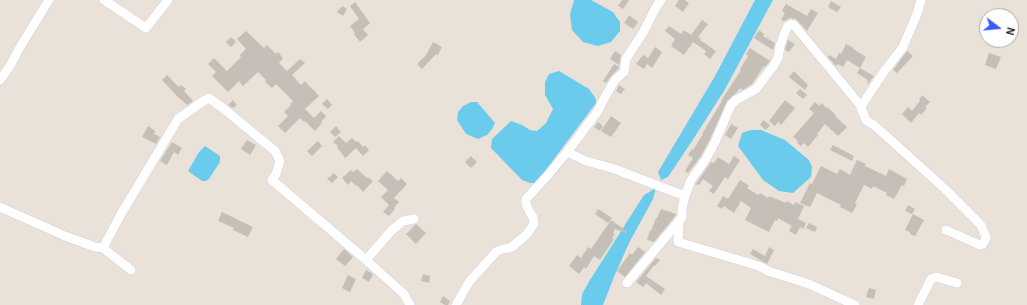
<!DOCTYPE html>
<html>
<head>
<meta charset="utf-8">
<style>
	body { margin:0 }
	#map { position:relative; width:1027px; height:305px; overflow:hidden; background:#eae2d8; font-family:Overpass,sans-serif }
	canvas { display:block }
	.north { position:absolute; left:979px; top:8px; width:40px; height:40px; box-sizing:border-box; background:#fff; border:1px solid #a9a9a9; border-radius:50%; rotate:106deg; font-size:11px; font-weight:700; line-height:16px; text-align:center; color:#272727 }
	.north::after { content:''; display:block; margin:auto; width:14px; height:18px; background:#375bf8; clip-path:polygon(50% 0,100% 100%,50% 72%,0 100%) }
</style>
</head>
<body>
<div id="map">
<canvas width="1027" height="305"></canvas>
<div class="north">N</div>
</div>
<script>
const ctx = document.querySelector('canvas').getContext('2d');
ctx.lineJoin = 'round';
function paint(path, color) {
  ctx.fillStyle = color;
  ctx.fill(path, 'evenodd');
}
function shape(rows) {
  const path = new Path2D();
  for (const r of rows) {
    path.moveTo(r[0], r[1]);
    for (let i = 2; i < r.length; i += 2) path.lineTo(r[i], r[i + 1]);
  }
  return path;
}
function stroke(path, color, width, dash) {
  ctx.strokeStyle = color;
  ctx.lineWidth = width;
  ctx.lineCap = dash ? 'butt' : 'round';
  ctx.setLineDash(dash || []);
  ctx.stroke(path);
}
paint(shape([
	[574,0,591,0,613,12,620,22,620,31,611,42,598,46,583,42,572,30,570,14],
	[755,0,773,0,724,91,692,141,668,177,661,180,658,172,715,76],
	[559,71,589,89,596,99,596,103,536,183,530,183,522,180,491,148,492,139,511,121,522,125,530,130,537,131,546,123,553,109,545,95,545,82,549,74],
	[471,102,477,102,495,123,492,129,487,135,478,139,466,134,457,120,458,112,463,106],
	[751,130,761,130,785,140,809,160,812,167,811,177,793,193,779,191,763,180,738,146,742,133],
	[205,146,220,156,220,162,209,179,206,181,202,181,188,171,199,152],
	[656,188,653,199,629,243,614,277,603,305,581,305,582,294,590,280,644,195]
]), '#6acbed');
paint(shape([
	[622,0,629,0,623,9,618,6],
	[679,0,685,0,689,3,683,12,675,6],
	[831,1,841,7,837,12,828,7],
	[355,2,370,23,363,29,368,35,360,42,354,34,355,33,350,26,359,19,350,6],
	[786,4,807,16,811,9,818,13,807,31,796,19,790,18,784,21,781,20,785,13,782,11],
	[342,6,347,9,343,16,337,12],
	[629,15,638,22,633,29,624,23],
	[702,20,708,24,698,37,701,39,700,40,716,51,710,59,704,54,706,51,693,42,684,55,671,46,675,39,665,31,669,26,681,34,684,30,691,35],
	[759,30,764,34,763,36,775,43,773,50,754,38],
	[246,31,264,48,267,45,276,54,278,52,283,58,279,63,287,71,300,59,305,63,292,75,301,85,305,81,313,90,313,89,319,96,305,109,314,118,321,111,326,116,321,122,322,123,315,131,305,121,304,122,300,118,285,133,278,126,288,116,284,112,291,105,290,104,293,101,276,84,272,88,265,82,266,80,258,72,243,86,239,81,228,92,212,76,216,72,208,64,214,58,227,71,241,57,240,55,246,49,237,39],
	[231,37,236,42,231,47,226,42],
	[788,40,795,44,789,52,785,50],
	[433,42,442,47,438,55,436,54,422,69,417,64,426,55],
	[846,44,854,48,853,49,866,57,860,68,847,60,843,67,838,64,836,66,828,57,829,55,836,59,839,53,841,54],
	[655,47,662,52,652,68,647,64,644,69,636,64,643,55,648,58],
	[750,48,770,61,765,67,764,66,752,84,743,90,740,88,736,93,732,96,727,101,710,139,701,156,688,173,685,171,693,158,688,155,692,149,693,150,703,134,702,134,722,101,721,101,741,70,740,69,748,56,746,54],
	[615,51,621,55,619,65,610,59],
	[907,51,913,56,897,73,893,70],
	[989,53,1001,57,996,69,985,65],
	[614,64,619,67,618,69,611,76,606,83,603,81],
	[860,68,874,76,868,84,867,83,868,80,857,73],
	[794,71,808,85,805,90,789,77],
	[167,75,179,87,181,85,186,89,184,91,193,101,187,105,178,97,162,80],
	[619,85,625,89,621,94,616,91],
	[800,89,807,95,803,99,796,93],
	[922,95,930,102,925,107,927,108,921,115,919,113,911,123,902,114,908,107,912,111,920,101,919,100],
	[327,99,332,105,328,109,322,104],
	[233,100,237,105,233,108,228,105],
	[785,100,795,108,781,125,778,122,775,126,769,121],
	[815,102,819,106,822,103,826,108,827,107,836,115,835,116,847,127,838,136,825,124,817,134,818,135,808,147,804,143,801,146,797,143,798,141,793,137,814,113,809,109],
	[611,116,621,123,611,137,601,131],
	[763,120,770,125,766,130,760,125],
	[598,122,603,126,600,131,594,127],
	[731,124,738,128,731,139,725,135],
	[148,126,155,131,154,134,160,137,156,144,142,137],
	[336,126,341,132,335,137,330,132],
	[339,136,346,143,352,138,356,142,358,141,363,147,365,145,369,150,363,156,356,148,345,158,337,147,338,146,333,142],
	[247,140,256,145,250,155,241,149],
	[318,141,322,146,312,156,307,151],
	[172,142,182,148,178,155,174,152,167,165,160,161],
	[833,145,854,156,852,161,830,150],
	[471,156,477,162,471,168,465,162],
	[734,156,740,160,728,179,725,177,714,194,709,191,713,186,703,179,699,185,696,184,711,162,714,163,718,157,729,164],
	[857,160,866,164,865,166,886,176,889,169,907,179,904,186,902,185,894,199,886,195,887,193,873,186,872,189,864,185,855,203,857,204,852,213,840,207,841,205,817,193,810,207,800,203,810,183,812,184,821,166,837,174,840,169,850,175],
	[357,169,367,178,368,177,373,181,363,192,357,185,356,186,351,181,348,185,342,178,351,170,353,172],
	[387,171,398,181,401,178,407,184,394,198,399,202,394,208,395,209,389,216,383,212,389,205,381,197,388,190,378,181],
	[334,173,338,177,332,183,327,179],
	[740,180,749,186,747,188,758,195,760,193,768,198,769,196,786,203,787,201,794,205,795,202,804,206,798,219,806,223,803,229,800,227,796,235,789,231,792,226,778,218,777,221,775,220,769,232,745,220,751,208,741,201,734,213,724,206,722,209,717,206,723,196,728,199],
	[908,205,915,209,912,214,905,211],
	[598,209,612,218,608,223,595,214],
	[661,209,676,214,676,215,654,242,647,240,650,230,651,231,656,218,657,218],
	[222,212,253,227,248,237,233,230,234,228,218,221],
	[913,214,924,220,915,236,910,234,910,232,905,230],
	[611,220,627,231,626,233,612,228,615,230,613,233,615,234,612,238,614,239,600,260,594,256,586,269,584,267,579,274,569,266,577,255,581,258,588,247,591,249],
	[809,223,817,227,815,232,806,228],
	[416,224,426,233,416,244,406,234],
	[638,247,645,252,625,277,617,271,630,253,632,255],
	[769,247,774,250,767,264,750,254,753,249,765,256],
	[344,249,353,257,345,266,336,259],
	[656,258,660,260,655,266,654,265,646,276,665,289,661,295,646,283,643,287,636,282],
	[366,270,373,274,369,282,362,278],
	[423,274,430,276,429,283,421,281],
	[348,275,356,279,350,292,342,288],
	[869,288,876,290,874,299,866,297],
	[443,296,450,301,448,305,445,305,440,302]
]), '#c5bfb8');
const minor = shape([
	[104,0,146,28,168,0],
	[921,0,917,14,903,47,883,73,862,105,861,108,866,120,875,126,904,152,945,189,981,225,986,237,985,240,983,244,980,245,946,230],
	[0,80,10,66,20,47,49,0],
	[567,152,586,161,612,168,685,196],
	[0,207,65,236,95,247,103,248,121,214,178,119,202,102,209,98,224,109,275,151,280,161,276,174,272,180,366,260,404,294,410,305],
	[679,221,678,242,759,266,768,271,809,284,855,305],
	[103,248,131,270],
	[366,260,391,231,403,221,414,219],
	[627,283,679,221,682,217,682,209,685,196,691,180,706,159,715,142,731,105,736,100,756,89,774,65,778,58,780,46,785,32,788,26,791,24,794,25,861,106],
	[456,305,469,282,496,252,500,250,512,247,527,234,534,224,533,217,530,213,526,204,526,199,548,175,567,152,598,111,606,95,615,80,624,72,626,59,644,31,655,9,661,0],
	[918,305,931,279,936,277,957,283]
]);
stroke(minor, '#ced1e0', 10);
stroke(minor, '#fff', 9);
</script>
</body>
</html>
